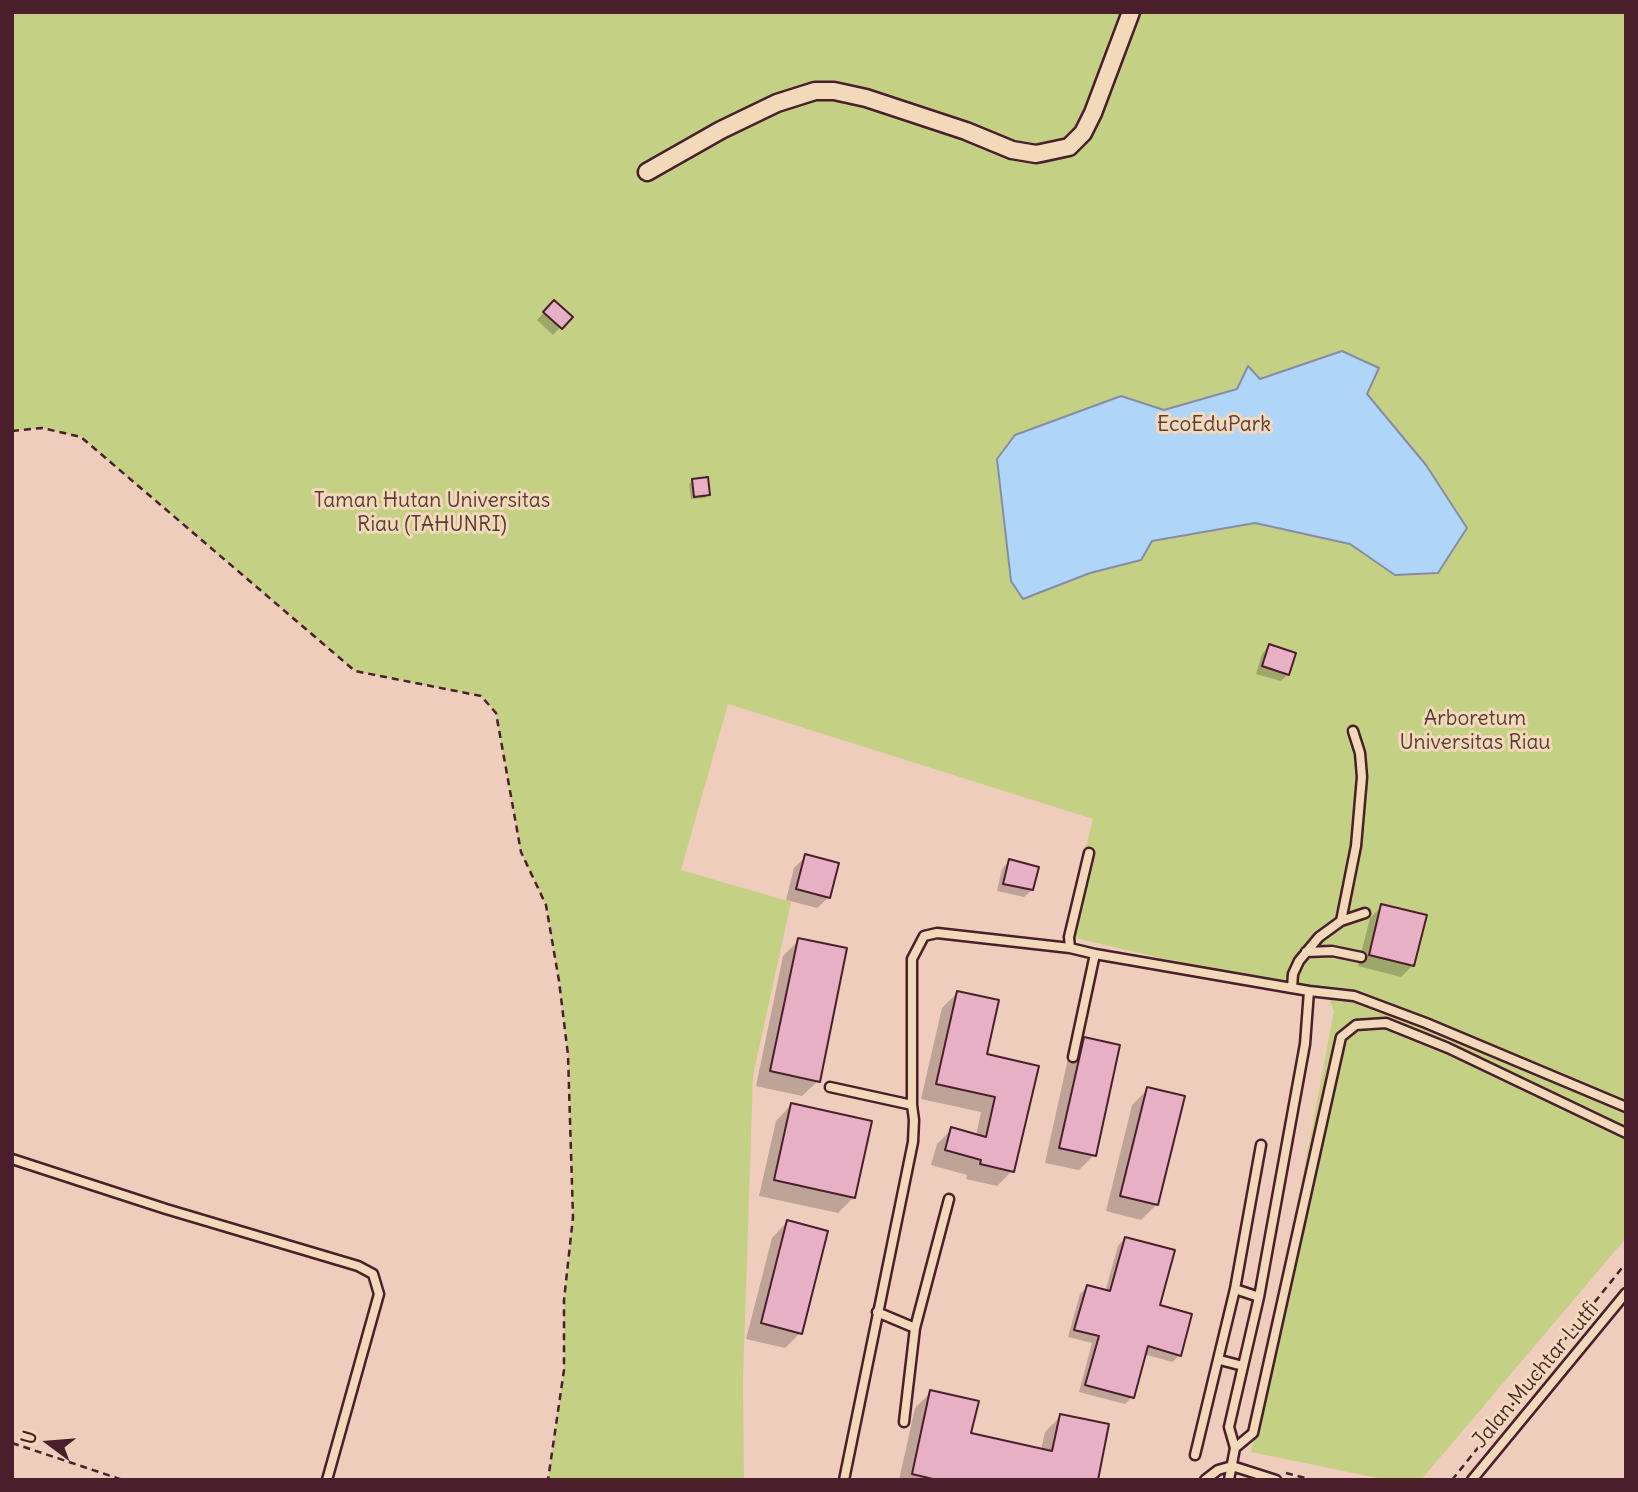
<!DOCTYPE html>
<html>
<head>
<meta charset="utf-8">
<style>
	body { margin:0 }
	#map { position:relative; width:1638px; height:1492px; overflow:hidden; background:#f1d9b9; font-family:Delius,sans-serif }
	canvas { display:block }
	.frame { position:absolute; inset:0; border:14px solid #4a1f2b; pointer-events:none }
	.north { position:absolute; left:14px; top:1408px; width:70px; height:70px; -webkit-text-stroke:5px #f1d9b9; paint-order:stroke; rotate:286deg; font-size:19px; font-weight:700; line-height:28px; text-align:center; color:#4a1f2b }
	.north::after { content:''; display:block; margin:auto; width:24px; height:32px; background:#4a1f2b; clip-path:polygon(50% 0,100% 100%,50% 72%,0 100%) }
</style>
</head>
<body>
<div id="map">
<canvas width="1638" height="1492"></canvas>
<div class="frame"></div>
<div class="north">U</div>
</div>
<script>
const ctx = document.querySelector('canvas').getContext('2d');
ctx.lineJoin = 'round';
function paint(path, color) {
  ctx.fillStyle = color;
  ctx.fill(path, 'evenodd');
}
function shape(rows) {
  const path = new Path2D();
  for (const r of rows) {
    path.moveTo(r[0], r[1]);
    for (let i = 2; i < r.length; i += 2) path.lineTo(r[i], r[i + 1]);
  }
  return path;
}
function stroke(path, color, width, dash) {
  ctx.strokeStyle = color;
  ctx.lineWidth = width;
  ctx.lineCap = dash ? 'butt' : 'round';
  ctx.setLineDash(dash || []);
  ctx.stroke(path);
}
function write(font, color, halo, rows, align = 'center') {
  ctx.font = font + ' Delius,sans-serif';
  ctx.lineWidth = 6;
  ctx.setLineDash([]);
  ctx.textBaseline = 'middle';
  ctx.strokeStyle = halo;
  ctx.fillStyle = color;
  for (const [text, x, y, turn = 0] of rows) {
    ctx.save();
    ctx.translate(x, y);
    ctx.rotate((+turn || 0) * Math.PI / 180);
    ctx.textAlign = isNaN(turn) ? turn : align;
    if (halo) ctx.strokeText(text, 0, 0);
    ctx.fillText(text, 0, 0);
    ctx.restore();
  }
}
paint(shape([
	[12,12,1626,12,1626,1480,12,1480]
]), '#eecdbc');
paint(shape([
	[12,12,1626,12,1626,1238,1421,1480,1387,1480,1251,1452,1334,1011,1329,998,1063,935,1093,819,728,704,681,870,791,902,753,1076,743,1380,744,1480,548,1480,564,1370,564,1300,573,1217,568,1055,559,981,546,905,521,852,496,713,481,696,355,671,81,437,42,428,12,431]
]), '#c4d184');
const water = shape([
	[1342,351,1379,368,1367,394,1426,465,1467,528,1438,573,1395,575,1350,544,1255,523,1152,541,1141,560,1090,573,1023,599,1011,581,997,459,1015,435,1121,396,1164,410,1237,389,1248,366,1260,379,1342,351]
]);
paint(water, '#afd5f8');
stroke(water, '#878ca6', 2);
paint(shape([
	[554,302,570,317,553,335,537,320],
	[692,481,708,494,705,498,691,499,689,484],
	[1269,646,1288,674,1281,681,1256,674,1262,654],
	[806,856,829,897,817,908,786,900,794,868],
	[1009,861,1032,890,1024,897,997,891,1002,869],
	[1382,906,1413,965,1401,977,1358,966,1370,918],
	[799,940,818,1081,802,1096,756,1086,783,956],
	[957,993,985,1055,1012,1171,997,1186,966,1179,967,1175,931,1165,937,1144,952,1129,976,1136,981,1112,921,1099,942,1008],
	[1085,1039,1094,1155,1079,1170,1045,1163,1069,1054],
	[1148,1089,1157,1204,1141,1220,1106,1211,1132,1105],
	[791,1105,854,1197,838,1213,759,1196,776,1121],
	[787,1222,800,1333,785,1348,746,1339,772,1238],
	[1125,1238,1180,1355,1172,1362,1144,1354,1132,1397,1125,1404,1079,1392,1092,1343,1068,1337,1080,1294,1087,1287,1105,1292,1118,1246],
	[931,1392,969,1434,1041,1450,1045,1432,1061,1416,1096,1480,899,1480,915,1408]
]), '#0003');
stroke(shape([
	[1037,160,1043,161,1065,156]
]), '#878ca6', 5);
const building = shape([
	[554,300,573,317,562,329,543,312,554,300],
	[708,477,710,495,694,497,692,479,708,477],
	[1269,644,1296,653,1289,675,1262,666,1269,644],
	[805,854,839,863,830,898,796,889,805,854],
	[1009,859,1039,867,1033,890,1003,884,1009,859],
	[1381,904,1427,915,1414,966,1369,955,1381,904],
	[798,938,847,948,820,1082,770,1071,798,938],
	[957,991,999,1000,987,1054,1039,1066,1014,1172,980,1164,981,1160,945,1150,951,1127,986,1137,995,1097,936,1084,957,991],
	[1084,1037,1120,1045,1096,1156,1059,1148,1084,1037],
	[1147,1087,1185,1096,1158,1205,1120,1196,1147,1087],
	[791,1103,872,1121,855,1198,774,1180,791,1103],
	[787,1220,828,1231,802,1334,761,1323,787,1220],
	[1125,1237,1175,1250,1160,1305,1192,1314,1181,1356,1148,1346,1134,1398,1085,1385,1099,1336,1074,1330,1087,1285,1110,1291,1125,1237],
	[930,1390,979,1401,971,1433,1052,1451,1060,1414,1109,1424,1098,1480,937,1480,912,1474,930,1390]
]);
paint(building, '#e8b0c4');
stroke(building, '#4a1f2b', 2);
const service = shape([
	[1089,853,1069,937,1070,948,1095,954],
	[1341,921,1356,846,1362,777,1360,753,1353,731],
	[1306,952,1332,951,1361,957],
	[1292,988,1293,974,1299,961,1319,937,1341,921,1365,913],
	[1073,1057,1095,954,1309,991,1354,996,1426,1023,1626,1107],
	[830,1087,912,1105,914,1120,913,1142,844,1480],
	[912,1105,912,959,924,936,937,933,1070,948],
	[12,1159,166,1209,358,1266,373,1274,379,1294,327,1480],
	[1235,1289,1259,1297],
	[877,1312,915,1328],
	[1220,1360,1243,1366],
	[904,1422,915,1328,949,1199],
	[1235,1448,1253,1433,1341,1037,1356,1025,1386,1023,1448,1048,1626,1133],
	[1195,1455,1235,1289,1261,1145],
	[1205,1480,1218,1470,1232,1466,1276,1480],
	[1229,1480,1235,1448,1229,1427,1259,1297,1305,1044,1309,991],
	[1472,1480,1626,1293]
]);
const minor = shape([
	[647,172,721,130,777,103,815,91,834,91,866,98,966,131,1012,150,1036,154,1069,147,1083,133,1093,113,1131,12]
]);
stroke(service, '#4a1f2b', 13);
stroke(minor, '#4a1f2b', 21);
stroke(shape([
	[12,431,42,428,81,437,355,671,481,696,496,713,521,852,546,905,559,981,568,1055,573,1217,564,1300,564,1370,548,1480],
	[12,1443,123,1480],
	[1286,1473,1313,1480],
	[1452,1480,1626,1263]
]), '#4a1f2b', 2.5, [7, 5]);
stroke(service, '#f1d9b9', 8);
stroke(minor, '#f1d9b9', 16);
write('21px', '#5c3a38', '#f1d9b9', [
	["EcoEduPark",1214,425],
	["Taman Hutan Universitas",432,501],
	["Riau (TAHUNRI)",432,525],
	["Arboretum",1475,719],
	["Universitas Riau",1475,743]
]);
write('21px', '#4a1f2b', '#f1d9b9', [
	["Jalan Muchtar Lutfi",1536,1375,-50]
]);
</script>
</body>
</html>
